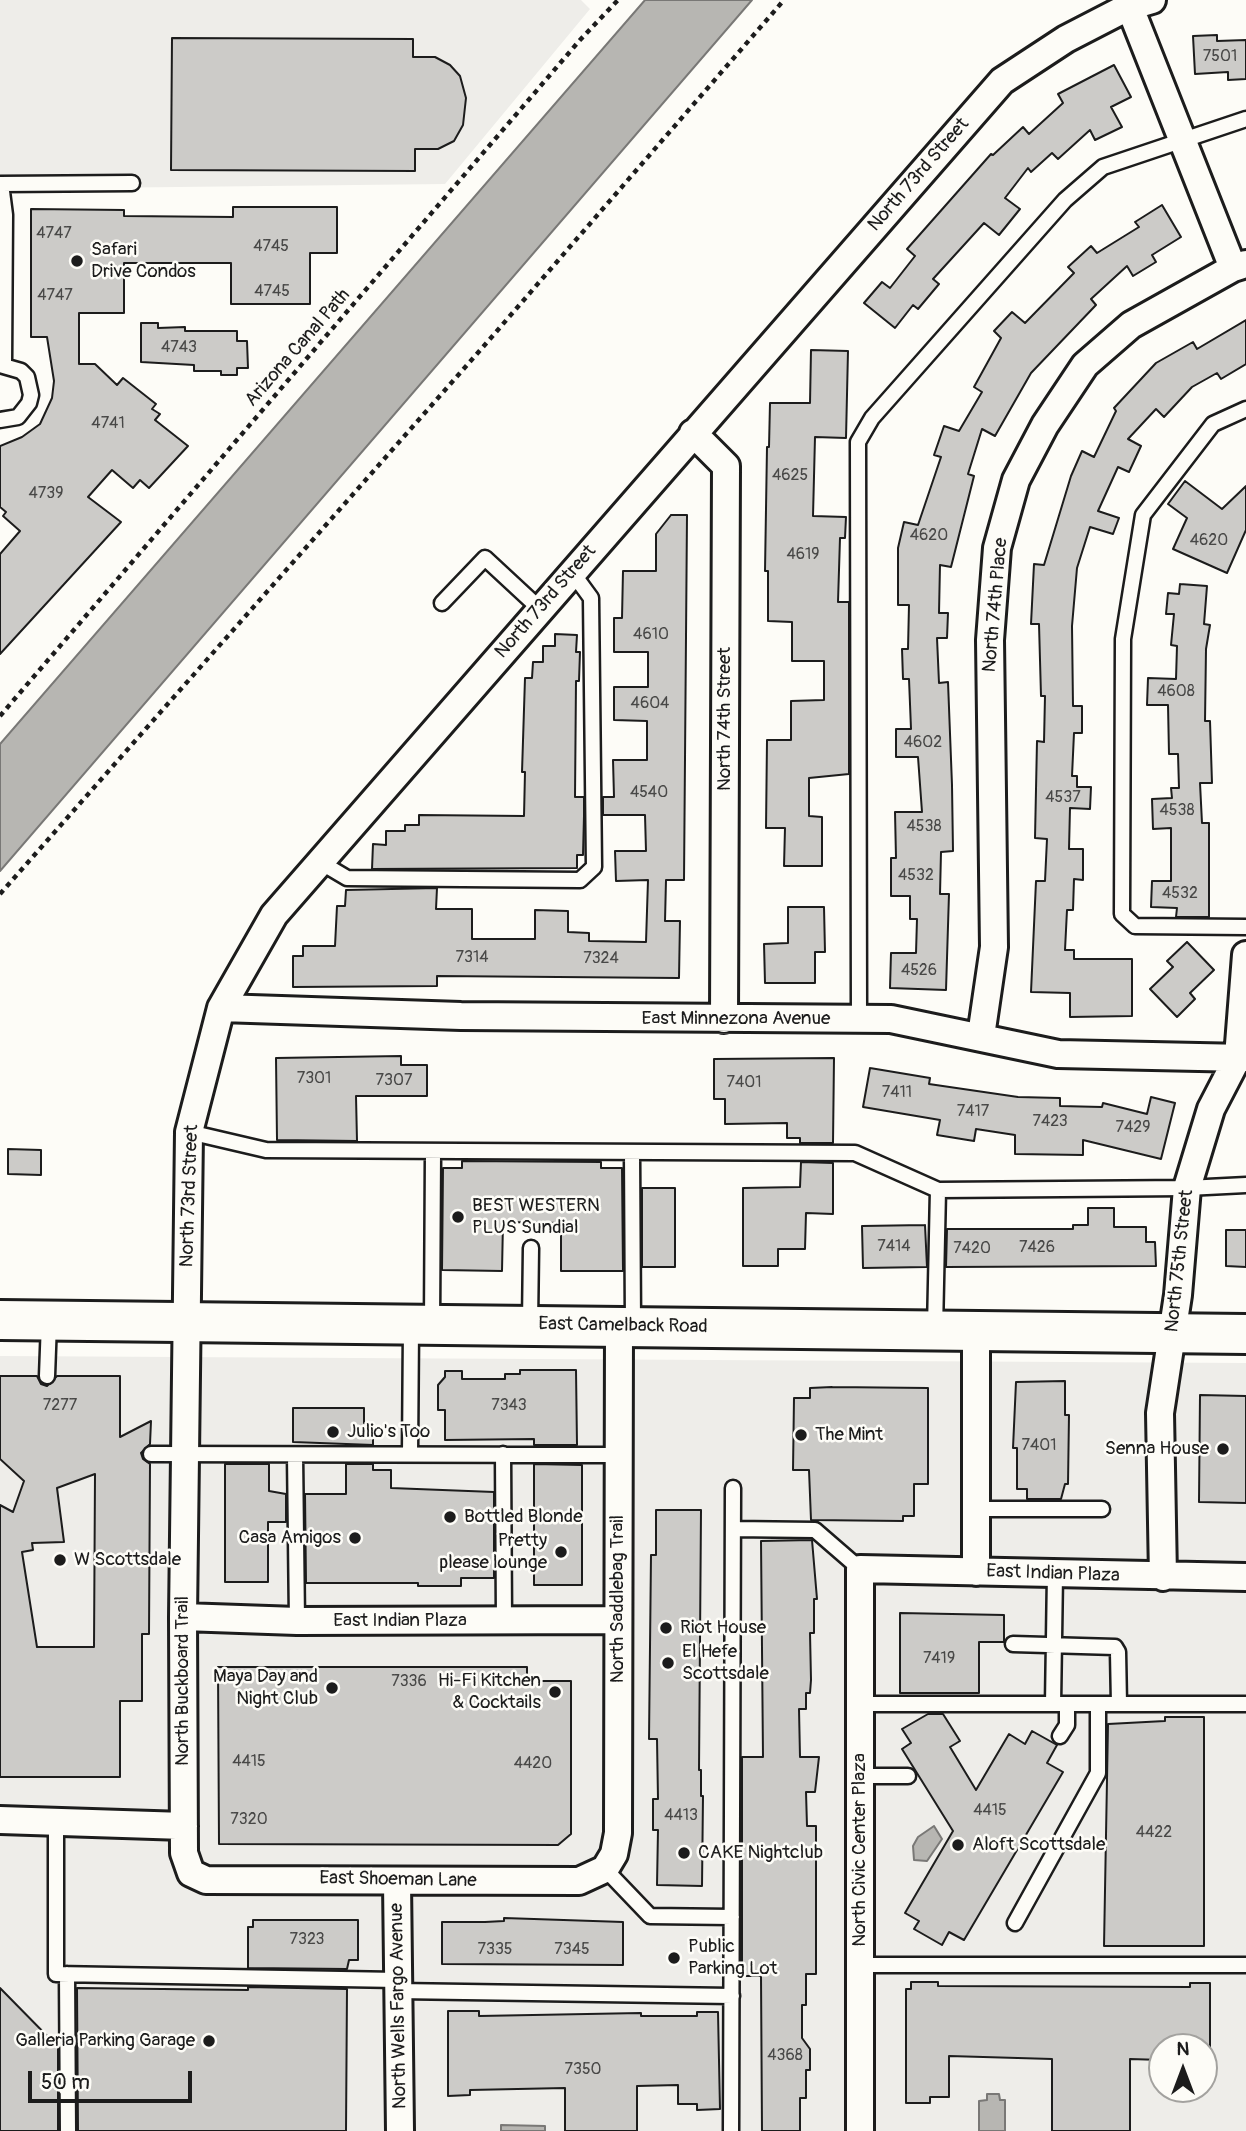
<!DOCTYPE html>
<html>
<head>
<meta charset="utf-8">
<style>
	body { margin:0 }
	#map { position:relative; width:1246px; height:2131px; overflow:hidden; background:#fdfcf7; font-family:Pangolin,sans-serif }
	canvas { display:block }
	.north { position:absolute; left:1148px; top:2033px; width:70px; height:70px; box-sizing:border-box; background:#fdfcf7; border:2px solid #a3a29f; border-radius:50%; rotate:0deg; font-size:19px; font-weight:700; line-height:28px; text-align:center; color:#1c1c1c }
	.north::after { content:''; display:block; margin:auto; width:24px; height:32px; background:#1c1c1c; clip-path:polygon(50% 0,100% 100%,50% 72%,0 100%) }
	.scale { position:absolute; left:28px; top:2071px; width:164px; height:32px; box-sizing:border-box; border:4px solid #1c1c1c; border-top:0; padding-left:9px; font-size:21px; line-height:24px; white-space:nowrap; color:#1c1c1c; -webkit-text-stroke:5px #fdfcf7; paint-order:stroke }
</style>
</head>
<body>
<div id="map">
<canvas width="1246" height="2131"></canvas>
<div class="north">N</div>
<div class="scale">50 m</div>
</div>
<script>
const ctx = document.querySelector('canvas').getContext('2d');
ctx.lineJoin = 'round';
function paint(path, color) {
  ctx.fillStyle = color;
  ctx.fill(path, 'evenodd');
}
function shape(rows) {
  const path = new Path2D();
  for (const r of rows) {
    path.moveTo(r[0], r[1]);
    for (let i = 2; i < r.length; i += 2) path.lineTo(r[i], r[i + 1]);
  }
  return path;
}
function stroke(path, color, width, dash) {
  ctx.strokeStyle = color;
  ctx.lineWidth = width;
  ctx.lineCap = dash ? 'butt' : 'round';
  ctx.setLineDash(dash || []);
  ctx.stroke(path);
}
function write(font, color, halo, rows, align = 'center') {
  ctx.font = font + ' Pangolin,sans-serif';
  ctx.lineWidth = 5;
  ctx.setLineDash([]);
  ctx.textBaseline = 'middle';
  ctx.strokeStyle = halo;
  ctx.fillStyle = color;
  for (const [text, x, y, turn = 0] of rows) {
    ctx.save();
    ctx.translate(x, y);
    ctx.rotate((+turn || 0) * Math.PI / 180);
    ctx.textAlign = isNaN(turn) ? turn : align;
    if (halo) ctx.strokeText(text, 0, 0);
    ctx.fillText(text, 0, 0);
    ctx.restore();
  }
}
paint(shape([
	[0,0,581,0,590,9,445,184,0,189],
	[0,1356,1246,1363,1246,2131,0,2131],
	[1162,2047,1204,2047,1204,2089,1162,2089]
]), '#eeede9');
const water = shape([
	[645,0,752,0,0,871,0,744,645,0],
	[934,1826,942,1839,927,1861,914,1860,913,1846,918,1837,934,1826],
	[987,2094,999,2094,1000,2100,1005,2100,1005,2131,979,2131,979,2101,987,2100,987,2094],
	[501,2125,545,2126,545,2131,501,2131,501,2125]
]);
paint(water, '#b7b6b2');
stroke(water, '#797876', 2);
const building = shape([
	[1217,35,1217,41,1246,40,1246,79,1228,80,1228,72,1195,74,1193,36,1217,35],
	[172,38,413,39,413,57,435,57,450,65,460,76,466,98,463,125,454,141,438,149,415,149,415,171,171,170,172,38],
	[1114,65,1131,97,1111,107,1122,127,1095,140,1090,130,1058,159,1052,153,1031,172,1028,168,1005,198,1020,209,999,235,984,223,933,279,939,284,918,309,913,305,895,328,864,303,882,282,890,288,915,256,907,249,991,154,993,155,1023,127,1029,134,1063,103,1058,94,1114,65],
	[1162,205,1181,237,1152,255,1156,262,1133,276,1127,266,1091,299,1096,305,1031,373,995,436,982,429,968,474,974,476,951,567,940,565,939,613,948,613,947,638,937,638,939,683,948,682,952,785,953,851,941,852,940,894,949,894,946,990,890,988,891,953,916,953,917,919,910,919,910,896,891,896,891,858,896,858,895,812,922,812,918,757,896,757,896,729,911,729,909,679,903,679,902,649,908,649,909,605,898,605,898,548,904,522,918,525,941,457,934,455,944,426,959,431,982,392,974,387,1001,338,994,331,1012,312,1025,323,1074,273,1068,267,1091,246,1097,253,1139,227,1135,222,1162,205],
	[233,207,337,207,337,253,310,253,310,304,231,304,231,263,124,263,124,313,79,313,79,364,95,364,117,385,123,378,156,404,152,409,160,414,155,420,188,446,149,488,140,480,133,488,112,470,88,497,121,522,0,654,0,554,20,531,3,516,6,512,0,507,0,446,22,437,40,424,52,398,54,381,47,337,31,337,31,209,124,210,124,216,233,217,233,207],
	[1246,320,1246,364,1221,379,1217,373,1192,387,1164,417,1156,409,1128,439,1141,446,1129,472,1118,467,1098,511,1119,518,1113,534,1090,527,1077,568,1072,626,1073,706,1082,706,1082,733,1074,733,1072,776,1077,776,1077,787,1091,787,1090,809,1070,808,1069,849,1083,849,1083,880,1074,879,1073,910,1067,910,1065,950,1074,950,1074,959,1132,959,1132,1016,1070,1017,1070,993,1031,992,1036,881,1045,881,1047,839,1035,838,1037,741,1044,742,1045,696,1041,696,1039,624,1031,624,1034,564,1044,565,1071,476,1082,451,1094,457,1116,411,1114,408,1156,363,1193,342,1197,349,1246,320],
	[141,323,158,323,158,328,185,327,185,331,237,331,237,341,247,341,248,368,237,368,237,375,221,375,221,371,194,371,194,365,141,362,141,323],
	[811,350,848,351,846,438,815,437,813,516,846,517,845,538,840,538,838,602,849,602,849,774,809,778,809,816,822,817,822,866,784,866,785,828,766,828,767,740,791,740,791,701,824,700,824,661,792,661,792,622,768,621,768,571,765,571,767,447,769,447,770,403,810,403,811,350],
	[1185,481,1222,509,1246,486,1246,530,1227,573,1173,549,1187,518,1168,504,1185,481],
	[671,515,687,515,684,880,666,880,665,921,680,921,679,978,437,976,437,986,293,987,293,956,303,956,303,946,335,946,337,906,345,906,346,890,437,888,436,909,472,909,472,939,535,939,535,910,568,911,568,932,589,933,589,941,646,942,648,880,616,881,615,851,646,851,645,815,603,815,603,797,614,797,613,760,647,760,647,721,614,720,614,687,648,687,648,652,614,652,614,618,622,618,623,571,656,571,656,534,671,515],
	[1180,584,1207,586,1204,624,1210,625,1206,649,1205,721,1210,721,1212,783,1200,783,1202,823,1209,823,1209,917,1176,917,1177,908,1151,907,1152,881,1171,881,1171,828,1153,829,1152,799,1172,798,1171,788,1179,788,1178,754,1169,754,1168,705,1147,705,1148,678,1176,679,1177,646,1171,645,1174,614,1166,614,1168,593,1179,594,1180,584],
	[555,634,577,635,576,652,580,652,579,681,576,681,575,797,584,797,584,816,583,855,577,855,577,868,372,869,373,844,386,845,386,831,405,831,405,825,419,825,419,815,524,816,525,772,522,772,525,678,532,678,533,662,543,662,543,646,555,646,555,634],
	[788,907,824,907,825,952,815,952,815,983,765,983,764,944,788,943,788,907],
	[1187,942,1214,970,1190,993,1195,999,1177,1017,1150,989,1173,967,1167,961,1187,942],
	[401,1056,401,1065,427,1065,427,1096,356,1096,357,1141,277,1140,276,1058,401,1056],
	[834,1058,833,1143,800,1143,800,1138,787,1138,787,1123,725,1124,725,1099,714,1099,714,1059,834,1058],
	[870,1068,930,1078,929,1084,1018,1097,1060,1098,1060,1106,1102,1107,1103,1103,1147,1114,1151,1097,1175,1103,1161,1159,1083,1140,1083,1155,1015,1154,1015,1135,976,1129,974,1141,937,1135,940,1120,863,1107,870,1068],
	[8,1149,41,1150,41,1175,8,1174,8,1149],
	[462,1161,601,1162,601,1168,622,1168,623,1271,561,1271,561,1223,503,1222,502,1271,442,1270,443,1168,462,1168,462,1161],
	[801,1162,833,1163,833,1214,806,1213,805,1249,778,1249,778,1266,743,1266,743,1188,800,1187,801,1162],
	[642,1188,675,1188,675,1267,642,1267,642,1188],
	[1088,1208,1114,1208,1114,1227,1146,1227,1146,1242,1155,1242,1156,1266,946,1267,947,1229,1073,1229,1073,1225,1088,1225,1088,1208],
	[925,1225,927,1267,863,1268,862,1226,925,1225],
	[1226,1230,1246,1230,1246,1267,1226,1266,1226,1230],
	[520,1370,576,1370,577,1445,534,1445,534,1439,445,1440,445,1410,438,1410,438,1385,445,1377,445,1371,462,1371,462,1379,505,1379,505,1374,520,1374,520,1370],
	[0,1376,37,1376,41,1384,47,1386,57,1376,120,1376,120,1437,151,1421,150,1444,141,1453,143,1459,150,1464,149,1634,142,1634,142,1701,120,1701,120,1777,0,1777,0,1505,13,1512,24,1481,0,1459,0,1376],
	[95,1474,94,1647,37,1647,22,1552,33,1550,32,1543,64,1542,57,1488,95,1474],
	[1065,1381,1065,1415,1069,1415,1068,1484,1065,1484,1061,1499,1027,1499,1027,1489,1017,1489,1017,1448,1013,1448,1016,1382,1065,1381],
	[832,1387,928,1388,928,1484,914,1484,914,1516,903,1516,903,1521,811,1520,809,1470,793,1470,794,1398,810,1398,810,1388,832,1387],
	[1200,1395,1246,1396,1246,1503,1199,1502,1200,1395],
	[293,1408,364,1408,364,1423,373,1423,373,1445,293,1442,293,1408],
	[225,1464,269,1464,269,1491,286,1494,286,1522,268,1522,268,1582,225,1582,225,1464],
	[346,1464,373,1464,373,1470,391,1470,391,1488,494,1492,494,1578,461,1578,461,1586,418,1586,418,1583,306,1583,305,1494,346,1494,346,1464],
	[534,1464,582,1465,582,1585,534,1585,534,1464],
	[656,1510,701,1510,699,1770,701,1770,701,1796,703,1796,702,1886,657,1885,658,1830,653,1830,653,1799,658,1799,657,1739,649,1739,651,1555,656,1555,656,1510],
	[812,1540,817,1599,814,1599,814,1633,810,1633,811,1680,810,1693,806,1693,806,1709,799,1709,800,1757,819,1757,815,1792,806,1792,807,1826,816,1826,816,1974,806,1974,806,2005,802,2005,802,2038,810,2049,810,2070,806,2070,806,2098,800,2098,800,2131,762,2131,761,1976,742,1976,742,1757,763,1757,761,1541,812,1540],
	[900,1613,1004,1615,1004,1642,979,1642,979,1693,900,1693,900,1613],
	[218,1667,527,1667,527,1681,571,1681,571,1834,558,1845,219,1844,218,1667],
	[928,1714,943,1714,960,1741,950,1747,976,1790,1009,1734,1025,1744,1032,1731,1057,1745,1047,1763,1063,1772,964,1940,949,1932,942,1945,914,1929,919,1921,905,1913,953,1831,902,1749,911,1743,902,1729,928,1714],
	[1165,1717,1204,1717,1204,1946,1104,1946,1108,1724,1165,1721,1165,1717],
	[504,1918,623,1922,623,1965,442,1964,442,1922,485,1922,504,1921,504,1918],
	[253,1920,358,1920,358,1960,349,1960,347,1969,248,1968,248,1927,253,1927,253,1920],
	[911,1982,938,1982,938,1986,1190,1987,1190,1983,1210,1983,1210,2047,1162,2047,1162,2060,1130,2059,1130,2131,1052,2131,1052,2059,949,2056,949,2097,930,2097,930,2103,906,2103,906,1989,911,1989,911,1982],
	[248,1987,347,1989,346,2131,78,2131,77,1988,248,1990,248,1987],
	[0,1988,58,2047,58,2131,0,2131,0,1988],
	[448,2011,479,2011,479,2016,641,2013,641,2016,697,2016,697,2012,718,2012,720,2109,697,2110,697,2104,678,2104,678,2085,637,2086,637,2131,565,2131,565,2088,470,2090,470,2095,448,2096,448,2011]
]);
paint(building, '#cccbc8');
stroke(building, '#1c1c1c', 2);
const lane = shape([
	[0,184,132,183],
	[1,184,5,215,4,364],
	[0,365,21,371,27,377,31,395,29,403,18,417,0,420],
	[1246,409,1213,424,1143,515,1123,639,1122,914,1135,926,1246,927],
	[442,603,485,558,540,609],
	[320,862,347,878,580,880,594,867,591,598,572,572],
	[859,1019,858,442,872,418,1065,200,1103,167,1246,119],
	[189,1132,266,1150,855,1153,938,1190,1187,1188,1246,1185],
	[632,1153,633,1325],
	[432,1323,433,1153],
	[530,1323,531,1248],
	[935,1329,938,1190],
	[47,1376,49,1322],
	[151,1454,618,1455],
	[410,1454,411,1328],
	[503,1454,504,1621],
	[295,1455,297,1621],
	[976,1509,1102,1509],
	[733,1529,815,1530,860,1569],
	[1013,1644,1115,1647,1118,1652,1119,1704],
	[860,1704,1053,1704,1055,1574],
	[1053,1704,1246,1704],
	[1060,1736,1067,1725,1067,1704],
	[860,1776,908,1776],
	[56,1823,56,1974,398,1980],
	[605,1869,650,1916,732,1917],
	[1015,1923,1098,1773,1098,1704],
	[860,1965,1246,1965],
	[67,1974,68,2131],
	[398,1991,732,1996],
	[731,2131,733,1488]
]);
const street = shape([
	[1127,0,1233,268],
	[693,433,726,466,724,1019],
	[221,1008,461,1016,891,1019,1058,1054,1246,1058],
	[981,1036,994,947,990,640,997,548,1016,480,1045,425,1085,365,1131,325,1233,268,1246,264],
	[619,1325,618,1833,614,1854,605,1869,579,1881,206,1880,191,1873,184,1853,183,1617,189,1132,221,1008,274,915,1002,81,1066,39,1128,7,1152,0],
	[976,1331,976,1572],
	[1163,1577,1160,1413,1178,1295,1187,1188,1211,1109,1238,1057,1246,955],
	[183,1617,297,1621,618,1620],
	[0,1820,184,1826],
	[397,1882,400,2131],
	[860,2131,860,1569,1246,1577]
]);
const primary = shape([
	[0,1320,1246,1334]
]);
stroke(lane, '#1c1c1c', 19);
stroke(street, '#1c1c1c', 32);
stroke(primary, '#1c1c1c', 44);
stroke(shape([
	[0,716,580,40,618,0],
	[0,894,483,347,784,0]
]), '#1c1c1c', 4.5, [5, 5]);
stroke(lane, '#fdfcf7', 14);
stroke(street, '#fdfcf7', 26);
stroke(primary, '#fdfcf7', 38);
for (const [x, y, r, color] of [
	[77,261,7,"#1c1c1c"],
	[458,1217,7,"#1c1c1c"],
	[333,1432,7,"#1c1c1c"],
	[801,1435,7,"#1c1c1c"],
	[1223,1449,7,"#1c1c1c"],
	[450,1517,7,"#1c1c1c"],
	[355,1538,7,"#1c1c1c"],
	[561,1552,7,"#1c1c1c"],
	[60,1560,7,"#1c1c1c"],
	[666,1628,7,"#1c1c1c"],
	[668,1663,7,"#1c1c1c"],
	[332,1688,7,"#1c1c1c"],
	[555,1692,7,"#1c1c1c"],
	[958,1845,7,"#1c1c1c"],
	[684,1853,7,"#1c1c1c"],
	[674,1958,7,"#1c1c1c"],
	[209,2041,7,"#1c1c1c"]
]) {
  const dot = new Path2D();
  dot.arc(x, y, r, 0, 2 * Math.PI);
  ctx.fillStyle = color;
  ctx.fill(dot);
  stroke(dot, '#fdfcf7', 2.5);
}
write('16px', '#484847', null, [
	["7501",1220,57],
	["4747",54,234],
	["4745",271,247],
	["4745",272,292],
	["4747",55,296],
	["4743",179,348],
	["4741",108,424],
	["4625",790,476],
	["4739",46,494],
	["4620",929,536],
	["4620",1209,541],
	["4619",803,555],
	["4610",651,635],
	["4608",1176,692],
	["4604",650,704],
	["4602",923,743],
	["4540",649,793],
	["4537",1063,798],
	["4538",1177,811],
	["4538",924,827],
	["4532",916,876],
	["4532",1180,894],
	["7314",472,958],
	["7324",601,959],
	["4526",919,971],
	["7301",314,1079],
	["7307",394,1081],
	["7401",744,1083],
	["7411",897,1093],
	["7417",973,1112],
	["7423",1050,1122],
	["7429",1133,1128],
	["7414",894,1247],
	["7426",1037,1248],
	["7420",972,1249],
	["7277",60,1406],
	["7343",509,1406],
	["7401",1039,1446],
	["7419",939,1659],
	["7336",409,1682],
	["4415",249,1762],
	["4420",533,1764],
	["4415",990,1811],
	["4413",681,1816],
	["7320",249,1820],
	["4422",1154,1833],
	["7323",307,1940],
	["7335",495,1950],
	["7345",572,1950],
	["4368",785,2056],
	["7350",583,2070]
]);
write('19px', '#1c1c1c', '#fdfcf7', [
	["North 73rd Street",919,175,-49],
	["Arizona Canal Path",298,348,-49],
	["North 73rd Street",546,602,-49],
	["North 74th Place",996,605,-85],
	["North 74th Street",725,719,-90],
	["East Minnezona Avenue",736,1019],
	["North 73rd Street",190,1196,-88],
	["North 75th Street",1180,1261,-84],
	["East Camelback Road",623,1326,1],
	["East Indian Plaza",1053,1574,2],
	["North Saddlebag Trail",618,1599,-90],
	["East Indian Plaza",400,1621],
	["North Buckboard Trail",183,1681,-90],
	["North Civic Center Plaza",860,1850,-90],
	["East Shoeman Lane",398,1880,1],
	["North Wells Fargo Avenue",399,2006,-91]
]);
write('19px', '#1c1c1c', '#fdfcf7', [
	["Safari",91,250],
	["Drive Condos",91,272],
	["BEST WESTERN",472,1206],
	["PLUS Sundial",472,1228],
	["Julio's Too",347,1432],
	["The Mint",815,1435],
	["Senna House",1209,1449,"right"],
	["Bottled Blonde",464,1517],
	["Casa Amigos",341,1538,"right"],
	["Pretty",547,1541,"right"],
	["please lounge",547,1563,"right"],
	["W Scottsdale",74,1560],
	["Riot House",680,1628],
	["El Hefe",682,1652],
	["Scottsdale",682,1674],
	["Maya Day and",318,1677,"right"],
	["Night Club",318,1699,"right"],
	["Hi-Fi Kitchen",541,1681,"right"],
	["& Cocktails",541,1703,"right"],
	["Aloft Scottsdale",972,1845],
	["CAKE Nightclub",698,1853],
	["Public",688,1947],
	["Parking Lot",688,1969],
	["Galleria Parking Garage",195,2041,"right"]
], 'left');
</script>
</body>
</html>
